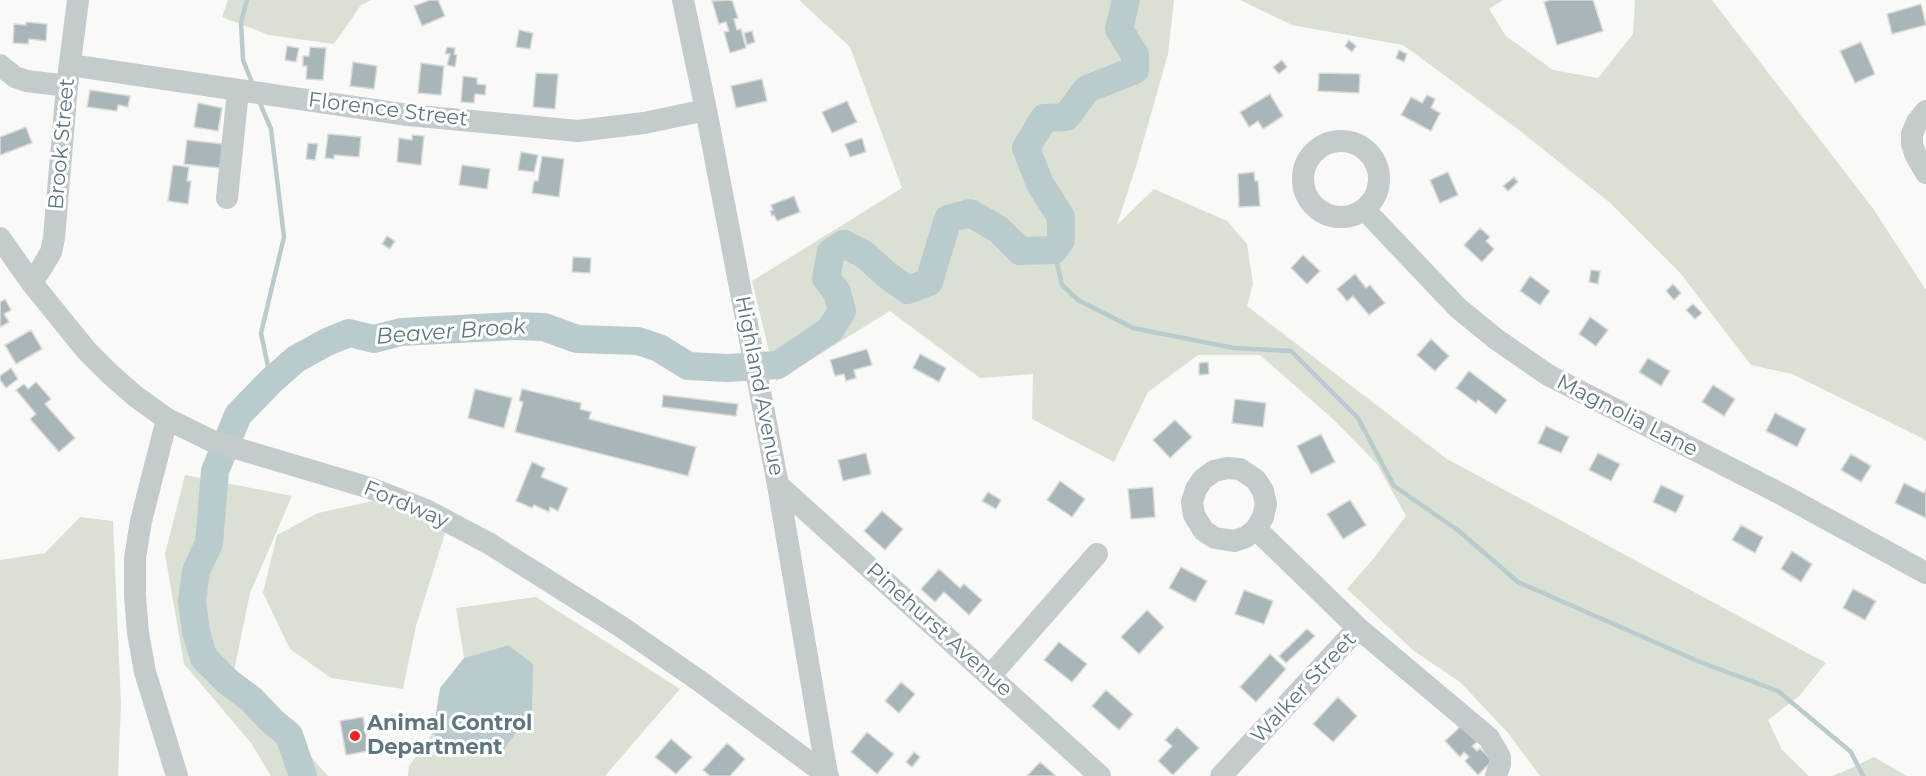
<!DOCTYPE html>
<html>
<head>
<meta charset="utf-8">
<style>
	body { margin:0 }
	canvas { display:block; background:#f9f9f7 }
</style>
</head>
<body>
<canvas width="1926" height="776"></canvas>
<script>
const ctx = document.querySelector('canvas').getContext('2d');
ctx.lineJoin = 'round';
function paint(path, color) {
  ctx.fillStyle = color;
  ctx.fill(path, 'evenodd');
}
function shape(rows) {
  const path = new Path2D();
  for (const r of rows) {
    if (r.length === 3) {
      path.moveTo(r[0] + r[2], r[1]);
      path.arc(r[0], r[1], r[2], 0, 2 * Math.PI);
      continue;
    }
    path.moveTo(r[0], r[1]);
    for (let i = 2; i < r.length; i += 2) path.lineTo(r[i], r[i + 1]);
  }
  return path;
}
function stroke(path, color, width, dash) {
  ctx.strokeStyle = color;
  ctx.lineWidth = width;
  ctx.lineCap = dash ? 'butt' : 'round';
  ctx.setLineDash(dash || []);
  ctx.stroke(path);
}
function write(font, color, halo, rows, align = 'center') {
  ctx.font = font + ' Montserrat,sans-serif';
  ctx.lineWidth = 6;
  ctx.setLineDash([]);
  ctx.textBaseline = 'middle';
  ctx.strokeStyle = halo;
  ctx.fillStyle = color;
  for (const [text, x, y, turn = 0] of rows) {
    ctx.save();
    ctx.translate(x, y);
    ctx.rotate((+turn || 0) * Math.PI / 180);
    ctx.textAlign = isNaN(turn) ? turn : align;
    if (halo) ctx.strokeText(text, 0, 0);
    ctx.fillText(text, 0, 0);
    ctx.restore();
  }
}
paint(shape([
	[228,0,372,0,361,5,334,44,269,35,222,17],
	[799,0,1174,0,1168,54,1137,163,1117,225,1154,189,1227,221,1247,244,1253,284,1247,306,1447,459,1826,663,1799,696,1768,720,1782,750,1809,776,1540,776,1508,733,1460,682,1414,651,1347,589,1374,558,1406,516,1377,464,1334,420,1260,355,1198,355,1148,392,1114,462,1032,419,1033,374,980,378,890,311,776,381,752,281,902,188,850,47],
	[1240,0,1503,0,1489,9,1506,36,1553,70,1598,78,1633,34,1635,0,1712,0,1872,207,1926,290,1926,441,1922,438,1792,374,1751,365,1680,273,1609,202,1519,130,1403,45,1292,25],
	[185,475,292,496,250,593,234,671,328,776,271,776,251,743,184,664,165,554],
	[373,501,446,530,416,626,403,689,331,678,290,649,263,593,277,535,318,513],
	[80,517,113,521,121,704,118,776,0,776,0,560,45,553],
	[536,597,680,689,605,776,408,776,409,766,433,733,453,754,508,645,464,658,456,608],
	[1874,757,1907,776,1832,776,1847,770]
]), '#dbe0d5');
paint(shape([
	[508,645,533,664,532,711,502,752,453,754,433,733,440,688,464,658]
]), '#bacbcd');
stroke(shape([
	[247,0,241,22,243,60,253,85],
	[259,101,271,129,284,237,261,333,271,381],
	[1054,250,1062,285,1078,300,1133,328,1234,348,1291,351,1358,418,1394,486,1459,531,1518,582,1700,662,1778,691,1851,752,1863,776]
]), '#bacbcd', 4.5);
stroke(shape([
	[303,776,289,735,273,722,251,699,228,682,204,658,196,632,192,601,196,571,209,543,215,471,238,415,271,381,296,359,327,342,349,333,374,339,401,332,515,326,544,327,577,339,638,341,659,348,688,366,727,368,778,365,830,330,842,311,837,292,826,278,831,252,844,244,865,255,887,275,908,290,929,282,948,219,970,213,998,229,1020,251,1054,250,1061,240,1061,217,1040,184,1026,148,1044,118,1066,117,1087,89,1135,70,1135,55,1119,29,1126,0]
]), '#bacbcd', 28);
const building = shape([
	[430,0,438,0,445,16,422,26,414,6,430,0],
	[732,0,738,18,734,19,737,30,741,29,746,48,730,53,724,32,729,31,726,22,719,24,712,1,732,0],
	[1550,0,1593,0,1603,31,1557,45,1544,2,1550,0],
	[1921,4,1926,25,1892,34,1887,14,1921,4],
	[26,22,47,24,46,41,29,39,28,44,13,43,14,24,26,25,26,22],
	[519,30,533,33,530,49,516,47,519,30],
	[752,31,755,42,747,45,744,33,752,31],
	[1349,40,1356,46,1352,52,1345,46,1349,40],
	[1861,42,1875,74,1855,83,1840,51,1861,42],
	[287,46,299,48,296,62,285,60,287,46],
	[310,47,326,48,323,80,306,79,307,66,303,66,303,56,309,56,310,47],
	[447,47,455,48,454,54,457,55,455,67,447,65,450,54,445,54,447,47],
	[1399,50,1407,54,1404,62,1396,58,1399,50],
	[1282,60,1287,67,1279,74,1273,67,1282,60],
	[353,62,377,66,374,89,350,86,353,62],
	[421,63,444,66,441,95,418,93,421,63],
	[536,73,558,74,555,109,533,107,536,73],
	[1319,73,1360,74,1359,93,1318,91,1319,73],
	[463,76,477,78,477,84,486,85,485,95,475,94,474,103,461,102,463,76],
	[762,79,767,101,736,108,731,86,762,79],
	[90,90,130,96,128,107,118,105,117,111,87,107,90,90],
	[1270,94,1283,116,1263,129,1258,121,1249,127,1240,112,1270,94],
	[1427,95,1435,99,1431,108,1440,113,1431,131,1401,115,1411,97,1422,103,1427,95],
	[847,101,857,122,832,133,822,112,847,101],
	[198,103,222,108,218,131,194,127,198,103],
	[26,127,32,143,0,155,0,137,26,127],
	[328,134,361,137,359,157,334,155,334,159,325,158,328,134],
	[412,135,424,136,421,165,397,162,399,138,412,140,412,135],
	[862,138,866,152,850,157,845,144,862,138],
	[187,140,223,144,220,168,184,164,187,140],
	[308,143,318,144,315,160,306,159,308,143],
	[521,152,538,155,534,172,518,170,521,152],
	[542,156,564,159,559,197,532,193,534,181,538,181,542,156],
	[173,165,189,167,187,181,191,181,188,204,168,201,173,165],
	[462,165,490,169,487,189,459,185,462,165],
	[1254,172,1255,181,1258,181,1260,206,1239,207,1238,174,1254,172],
	[1448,172,1458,195,1440,203,1430,180,1448,172],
	[1514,177,1518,182,1508,191,1503,186,1514,177],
	[794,196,800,212,777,221,774,215,772,216,770,211,773,210,771,205,794,196],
	[1480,228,1490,237,1486,241,1494,249,1482,262,1464,245,1480,228],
	[387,236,395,241,390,249,382,244,387,236],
	[1303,255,1320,271,1307,284,1291,268,1303,255],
	[573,257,591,258,590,273,572,272,573,257],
	[1591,270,1600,271,1598,284,1589,282,1591,270],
	[1355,274,1366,288,1370,285,1385,303,1369,315,1353,296,1347,301,1337,289,1355,274],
	[1530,276,1550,291,1540,305,1520,291,1530,276],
	[1673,284,1681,293,1674,300,1666,291,1673,284],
	[5,299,11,310,4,314,9,322,0,327,0,302,5,299],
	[1693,304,1702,313,1695,319,1686,310,1693,304],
	[1590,317,1608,330,1596,346,1579,334,1590,317],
	[31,330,42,349,16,364,5,345,31,330],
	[1431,339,1449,356,1435,371,1417,355,1431,339],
	[867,349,872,365,854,370,856,378,846,381,844,374,835,376,830,360,867,349],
	[920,354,946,368,939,382,913,368,920,354],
	[1648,358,1670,371,1661,386,1639,372,1648,358],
	[1208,362,1209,374,1199,375,1199,363,1208,362],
	[11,368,18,379,6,388,0,380,0,376,11,368],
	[1469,371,1507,400,1496,414,1478,400,1476,403,1456,388,1469,371],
	[36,382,51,399,45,404,75,438,59,452,30,419,36,414,16,390,24,384,28,389,36,382],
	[1713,385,1735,399,1724,416,1702,402,1713,385],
	[475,389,512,398,504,428,468,418,475,389],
	[522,389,581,403,580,409,591,412,589,419,696,447,688,476,515,432,523,402,519,401,522,389],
	[663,395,738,404,736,416,662,407,663,395],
	[1235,399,1266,403,1263,427,1232,423,1235,399],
	[1775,413,1806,429,1797,447,1766,431,1775,413],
	[1175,420,1192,437,1170,458,1153,440,1175,420],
	[1546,426,1569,437,1561,453,1538,443,1546,426],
	[1321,434,1335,462,1311,474,1297,446,1321,434],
	[866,453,871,474,843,481,838,460,866,453],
	[1598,453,1620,464,1611,481,1589,470,1598,453],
	[1851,454,1871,466,1861,482,1841,470,1851,454],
	[532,462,545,468,541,477,568,488,558,511,550,507,549,512,534,505,532,508,516,501,532,462],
	[1060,481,1085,499,1072,517,1047,500,1060,481],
	[1904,483,1924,493,1926,489,1926,518,1895,503,1904,483],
	[1661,485,1684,496,1676,513,1653,502,1661,485],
	[1153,487,1155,517,1131,519,1128,489,1153,487],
	[988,492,1001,500,996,509,982,501,988,492],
	[1350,500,1366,525,1343,539,1327,514,1350,500],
	[882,511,903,529,885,550,864,531,882,511],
	[1741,525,1763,537,1755,553,1732,540,1741,525],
	[1792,551,1812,564,1801,582,1781,569,1792,551],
	[1181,567,1207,581,1195,602,1169,588,1181,567],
	[939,569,960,588,964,584,982,600,969,615,944,592,935,602,921,589,939,569],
	[1853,589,1876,601,1865,620,1843,608,1853,589],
	[1244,590,1273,601,1264,624,1235,614,1244,590],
	[1147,610,1164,627,1139,654,1121,637,1147,610],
	[1307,629,1315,636,1286,663,1279,656,1307,629],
	[1059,642,1087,664,1072,682,1044,660,1059,642],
	[1270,654,1286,669,1256,702,1240,687,1270,654],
	[901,682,915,694,899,713,885,701,901,682],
	[1106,690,1133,714,1119,730,1092,706,1106,690],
	[1338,697,1357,716,1333,742,1313,724,1338,697],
	[363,717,369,751,346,755,340,721,363,717],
	[1461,726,1477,742,1472,746,1477,751,1480,748,1492,761,1478,775,1465,761,1469,757,1464,752,1460,757,1445,741,1461,726],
	[1177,727,1199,748,1173,775,1158,761,1172,746,1165,740,1177,727],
	[867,732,894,754,877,774,851,752,867,732],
	[671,739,692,757,676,774,655,757,671,739],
	[727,743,745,759,730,776,710,776,703,770,727,743],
	[914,752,920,757,912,767,906,762,914,752],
	[1040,762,1056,776,1027,776,1040,762]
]);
paint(building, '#a8b6b9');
stroke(building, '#dbdbd9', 1.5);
stroke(shape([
	[683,0,706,110,778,485,827,774],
	[0,65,15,77,27,81,67,86],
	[70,65,408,115,578,131,644,123,706,110],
	[1926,111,1917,122,1912,134,1912,144,1916,156,1926,173],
	[1341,179,38],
	[227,198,238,91],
	[1364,209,1458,308,1496,339,1548,375,1781,494,1926,573],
	[0,238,31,282,86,350,110,374,135,396,167,419,212,441,370,488,426,510,490,544,620,626,701,682,828,776],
	[31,282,41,269,51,252,54,238,67,86,78,0],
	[167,419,141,521,135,558,135,596,138,633,145,672,177,776],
	[778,485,1100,776],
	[1256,529,1246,537,1234,541,1215,538,1204,531,1194,515,1192,502,1196,489,1203,479,1214,471,1227,468,1240,469,1256,480,1263,491,1266,504,1263,517,1256,529,1358,628],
	[990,676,1097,554],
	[1221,776,1358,628,1489,738,1500,757,1500,764,1496,776]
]), '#c4cbcd', 22);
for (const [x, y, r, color] of [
	[355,736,6,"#f2221e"]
]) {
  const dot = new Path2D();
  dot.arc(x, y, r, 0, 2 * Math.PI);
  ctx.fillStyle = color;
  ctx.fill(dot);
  stroke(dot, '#fff', 2);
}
write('21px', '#5e777e', '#fff', [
	["Florence Street",388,110,7],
	["Brook Street",62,144,-85],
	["Highland Avenue",759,386,79],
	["Magnolia Lane",1627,416,27],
	["Fordway",406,505,23],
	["Pinehurst Avenue",939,630,42],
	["Walker Street",1304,688,-47]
]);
write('bold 21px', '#5e777e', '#fff', [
	["Animal Control",367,724],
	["Department",367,748]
], 'left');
write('italic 22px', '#5d7c7e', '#fff', [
	["Beaver Brook",451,332,-4]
]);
</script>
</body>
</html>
